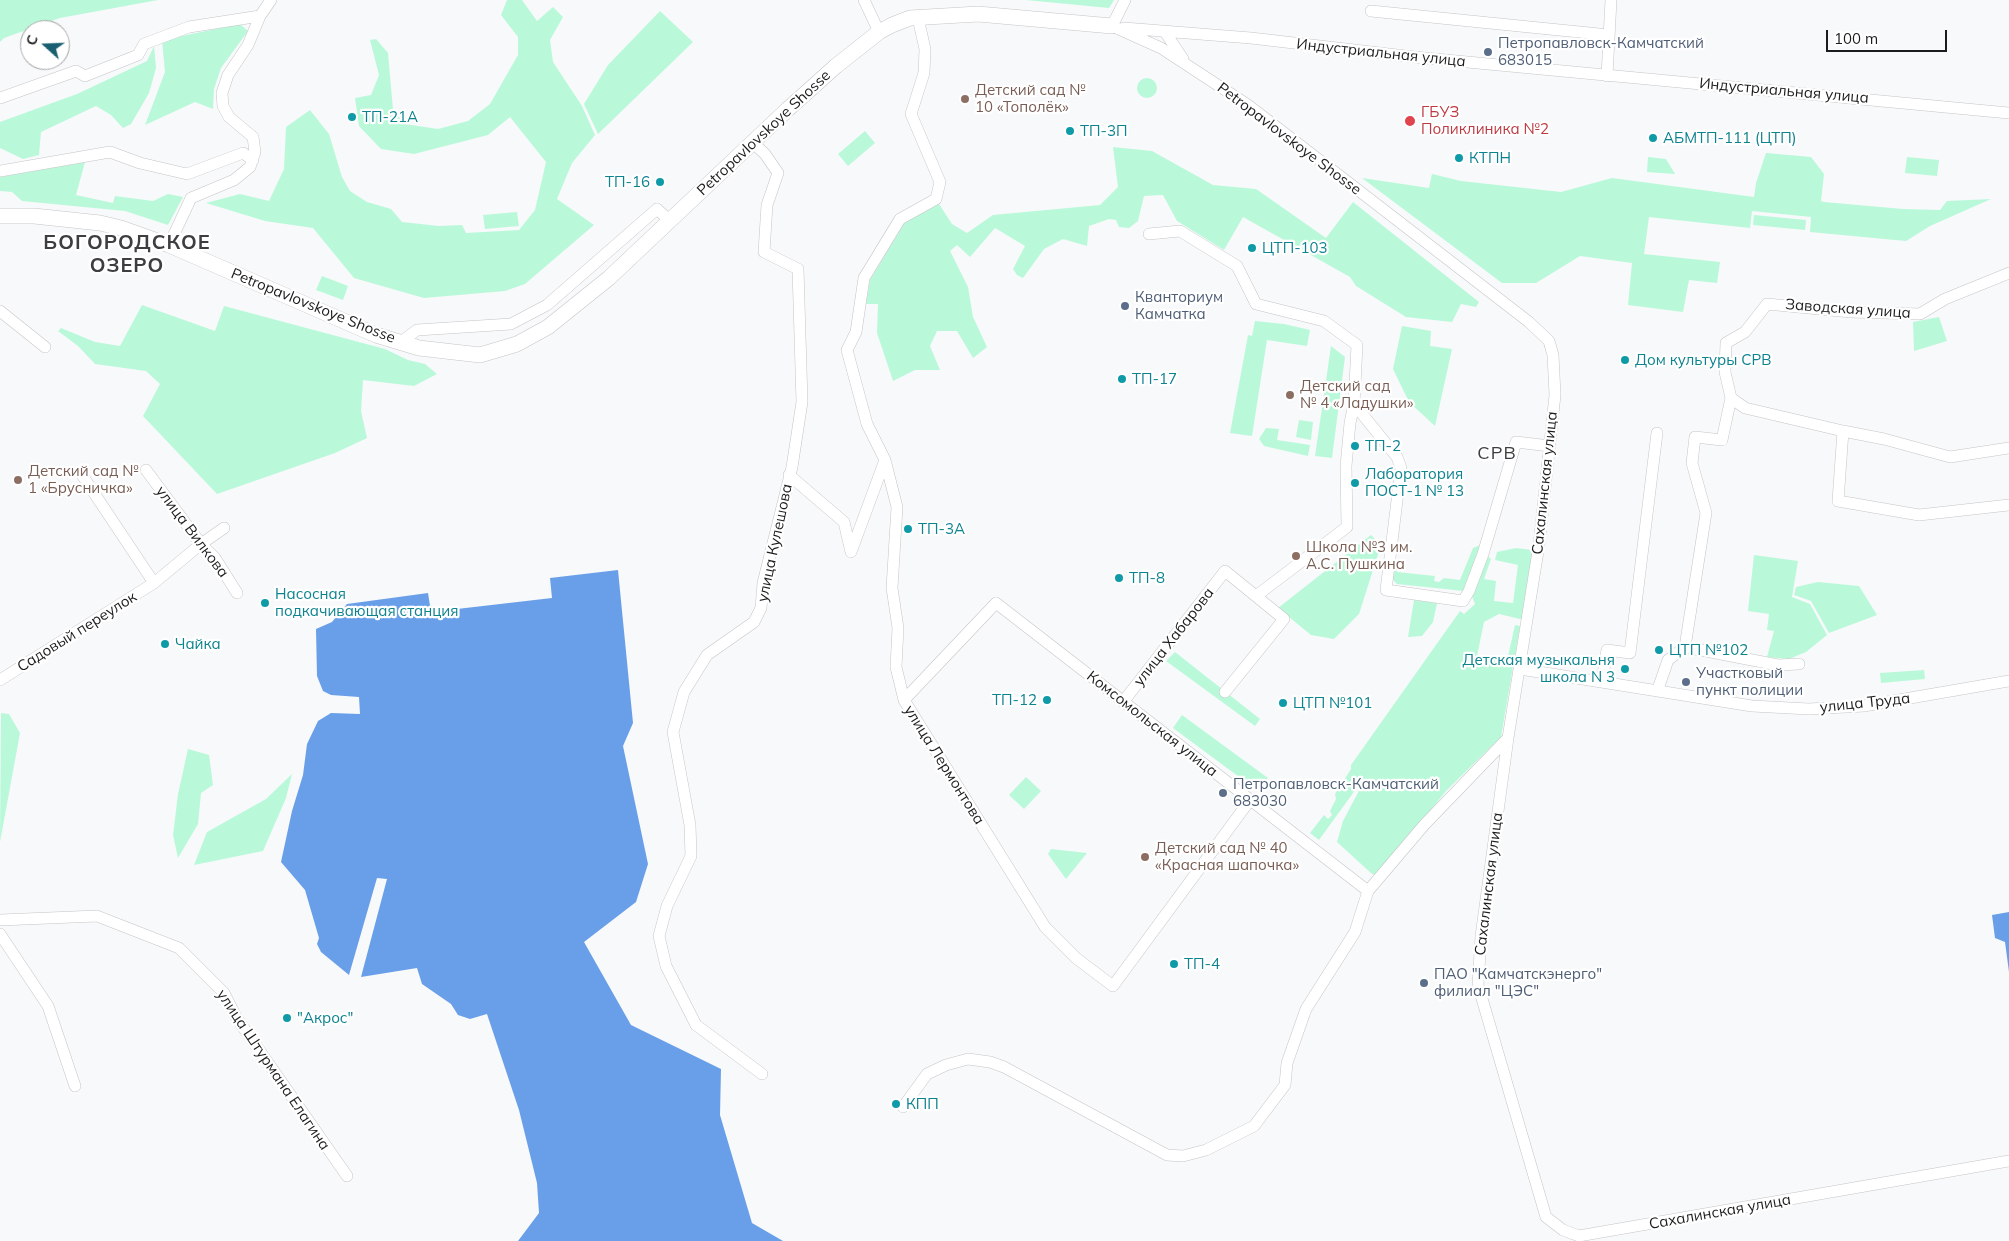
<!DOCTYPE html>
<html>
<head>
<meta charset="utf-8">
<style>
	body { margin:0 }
	#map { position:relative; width:2009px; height:1241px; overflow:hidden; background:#f8f9fb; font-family:Mulish,sans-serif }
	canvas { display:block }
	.north { position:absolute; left:20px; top:20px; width:50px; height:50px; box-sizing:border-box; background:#fff; border:1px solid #a4a4a5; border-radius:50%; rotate:290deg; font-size:14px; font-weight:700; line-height:20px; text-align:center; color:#1c1c1d }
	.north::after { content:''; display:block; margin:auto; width:18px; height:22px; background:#1a5f71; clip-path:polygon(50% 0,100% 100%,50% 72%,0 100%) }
	.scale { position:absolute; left:1826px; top:30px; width:121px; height:22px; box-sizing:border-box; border:2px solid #1c1c1d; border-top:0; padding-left:6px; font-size:15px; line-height:18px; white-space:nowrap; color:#1c1c1d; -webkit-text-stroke:4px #fff; paint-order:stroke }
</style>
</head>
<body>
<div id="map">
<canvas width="2009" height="1241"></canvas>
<div class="north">С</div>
<div class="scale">100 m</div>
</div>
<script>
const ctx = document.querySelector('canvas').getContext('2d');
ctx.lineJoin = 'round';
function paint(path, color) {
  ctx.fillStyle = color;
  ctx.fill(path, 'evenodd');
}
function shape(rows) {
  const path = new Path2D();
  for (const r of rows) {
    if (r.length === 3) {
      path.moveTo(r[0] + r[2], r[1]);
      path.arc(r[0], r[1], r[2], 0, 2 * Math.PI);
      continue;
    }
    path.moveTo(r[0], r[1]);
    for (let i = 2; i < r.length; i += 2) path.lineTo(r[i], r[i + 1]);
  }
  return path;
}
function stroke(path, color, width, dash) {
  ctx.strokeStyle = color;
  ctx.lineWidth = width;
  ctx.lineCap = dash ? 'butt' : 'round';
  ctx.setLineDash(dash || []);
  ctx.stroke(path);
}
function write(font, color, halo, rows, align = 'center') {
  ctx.font = font + ' Mulish,sans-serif';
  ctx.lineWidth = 4.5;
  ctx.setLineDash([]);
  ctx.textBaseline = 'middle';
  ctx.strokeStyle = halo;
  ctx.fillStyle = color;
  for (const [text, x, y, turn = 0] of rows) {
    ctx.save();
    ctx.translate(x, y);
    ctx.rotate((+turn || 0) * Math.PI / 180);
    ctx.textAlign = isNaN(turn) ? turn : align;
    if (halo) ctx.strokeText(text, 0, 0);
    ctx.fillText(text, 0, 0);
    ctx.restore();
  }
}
paint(shape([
	[0,0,158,0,60,18,4,38,0,42],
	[507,0,522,0,537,21,553,7,563,17,550,40,553,62,582,106,595,135,572,163,557,199,594,225,525,284,505,291,424,298,354,278,313,228,265,221,206,203,240,194,269,201,284,169,286,127,310,110,329,134,342,177,350,191,367,202,391,209,402,222,439,226,462,225,466,233,519,230,535,210,546,162,510,117,488,135,414,154,381,149,359,126,355,98,371,95,379,75,370,40,376,39,388,53,393,110,405,124,438,129,468,121,490,104,518,55,518,37,501,15],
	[1026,0,1114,0,1109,8],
	[660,11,693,42,598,134,584,104,608,65],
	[240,24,248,31,221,68,214,89,213,109,195,102,145,125,165,72,162,40],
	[154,46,156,68,149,93,131,124,123,128,111,115,96,106,41,132,39,155,23,159,0,148,0,122,77,94,147,61],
	[1147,88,10],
	[865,131,875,143,848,166,838,154],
	[1113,147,1152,151,1213,185,1256,189,1326,238,1353,202,1479,302,1476,307,1461,304,1452,322,1406,317,1356,286,1350,277,1243,217,1224,250,1177,221,1163,195,1144,196,1138,221,1129,228,1119,227,1116,220,1109,219,1089,226,1087,246,1063,239,1044,249,1023,278,1017,275,1013,269,1025,246,995,228,970,257,957,245,950,251,968,287,973,317,987,347,973,358,957,331,937,331,930,346,940,370,915,370,893,381,877,333,878,304,866,304,870,280,905,222,939,204,952,224,967,233,993,215,1100,205,1118,187],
	[1766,153,1811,157,1824,174,1821,201,1824,202,1903,209,1940,210,1947,201,1991,199,1930,226,1906,241,1810,232,1811,217,1752,211,1750,228,1649,217,1644,254,1720,262,1717,283,1689,280,1683,312,1628,305,1632,263,1580,256,1536,283,1502,283,1362,178,1429,188,1432,174,1461,181,1561,192,1612,178,1754,197,1756,183],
	[1648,157,1666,159,1675,174,1647,172],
	[1907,157,1939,160,1937,176,1905,173],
	[85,162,76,195,113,203,115,196,153,201,168,194,183,197,168,225,125,211,22,201,12,192,0,191,0,177],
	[517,212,519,226,485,229,483,215],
	[1754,215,1806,220,1805,230,1753,225],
	[322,276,348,286,343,300,316,290],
	[142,305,215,331,224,306,385,349,408,360,425,364,437,374,414,386,363,380,361,411,367,438,335,453,217,494,143,416,160,384,146,371,95,364,78,346,58,331,61,328,95,342,120,346],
	[1939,317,1947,341,1914,351,1913,322],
	[1255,321,1284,324,1310,330,1307,346,1267,340,1252,436,1230,433,1248,335,1252,336],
	[1402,326,1431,331,1430,346,1452,349,1435,426,1409,402,1393,369],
	[1331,346,1345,357,1332,458,1315,456],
	[1299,420,1313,422,1311,440,1296,437],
	[1266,428,1279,429,1277,440,1310,445,1308,456,1264,446,1259,439],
	[1371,535,1381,545,1359,614,1334,639,1311,635,1278,608],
	[1483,544,1464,591,1397,584,1393,580,1393,569,1398,564,1397,572,1435,576,1434,581,1439,582,1444,578,1460,580,1473,548],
	[1516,548,1533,550,1524,620,1499,614,1484,622,1477,656,1507,661,1515,625,1520,626,1501,737,1446,791,1378,875,1372,874,1337,842,1343,821,1362,785,1361,782,1319,840,1310,833,1324,815,1328,819,1332,815,1330,811,1336,799,1335,794,1351,769,1351,765,1460,611,1464,614,1475,604,1472,596,1488,556,1491,559,1484,579,1496,581,1494,601,1513,603,1518,565,1495,560,1497,552],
	[1754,555,1798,561,1792,597,1810,604,1827,635,1806,652,1789,659,1767,657,1774,631,1767,630,1769,614,1748,611],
	[1818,582,1859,586,1877,615,1829,633,1811,601,1794,595,1796,587],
	[1414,600,1437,603,1433,622,1422,636,1408,637],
	[1175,652,1260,719,1255,726,1166,661],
	[1924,670,1925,679,1881,683,1880,673],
	[1,713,9,714,20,733,0,842],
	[1182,715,1268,778,1258,791,1173,728],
	[188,749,209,755,213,785,201,793,198,824,178,858,173,835,178,794],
	[292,774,286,798,263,851,194,865,207,832,266,799],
	[1026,777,1041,791,1024,809,1009,795],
	[1051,849,1087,853,1066,879,1048,854]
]), '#b9f9da');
paint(shape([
	[618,570,633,723,623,746,648,864,636,902,584,942,631,1025,721,1069,720,1115,752,1223,783,1241,518,1241,539,1213,537,1183,519,1110,487,1014,470,1019,458,1015,451,1004,422,984,417,968,361,977,387,879,377,878,349,975,321,952,317,944,319,938,305,890,281,862,292,811,303,775,307,744,318,721,331,713,360,714,359,697,331,695,323,691,317,676,316,629,332,622,347,604,428,593,431,612,552,598,550,578],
	[2009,912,2009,972,2005,942,1995,938,1992,915]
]), '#699fe8');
const minor = shape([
	[864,0,879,32],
	[1371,11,1609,35],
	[918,18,925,49,924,73,911,114,940,182,936,199,900,219,864,278,856,332,847,350,867,424,885,460,897,507,892,588,898,628,896,667,904,700,1045,927,1076,958,1113,986,1250,800],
	[1112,26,1161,48,1248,105,1529,322,1549,341,1553,355,1555,395,1539,545,1508,738,1481,936,1478,985,1546,1217,1563,1230,1579,1236,2009,1161],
	[1112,26,1125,0],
	[1124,28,1251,38,1414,57,2009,113],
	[1165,32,1183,59],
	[1607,76,1611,0],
	[0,98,76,71,85,76,138,55,144,44,189,27,260,16],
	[752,142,765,154,778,173,767,205,764,252,798,269,802,402,792,467,763,583,761,608,754,622,707,655,684,692,673,732,690,825,691,856,667,906,659,936,666,966,696,1025,762,1074],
	[0,171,110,152,140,163,187,174,243,153,253,160],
	[1149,234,1180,231,1237,266,1256,304,1324,321,1357,345,1354,404,1350,423,1346,466,1347,527,1256,596],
	[169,245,191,198,234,180,250,167,255,152,253,137,229,117,223,106,222,93,228,75,248,45,260,16,271,0],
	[2009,273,1945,299,1920,314,1851,312,1767,304,1745,332,1726,343,1725,372,1731,398,1745,408,1843,431,1838,501,1919,515,2009,505],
	[0,311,45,347],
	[401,342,417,330,511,324,547,305,657,209,670,221],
	[1354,404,1397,457,1401,468,1386,590,1463,601,1469,591,1483,554,1516,442,1550,446],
	[1843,431,1884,439,1950,457,2009,448],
	[146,470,201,544,215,558,237,593],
	[82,475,154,583],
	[789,475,844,522,851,552,885,460],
	[1685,647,1706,513,1692,463,1695,437,1722,440,1731,398],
	[1520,669,1752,706,1809,709,1864,706,2009,681],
	[0,680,154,583,201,544,224,528],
	[1602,681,1607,650,1630,653,1657,433],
	[1658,689,1668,660,1685,647,1778,665,1799,664],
	[904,700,996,603,1368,891],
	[1123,702,1225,571,1284,619,1225,692],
	[0,920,97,916,179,948,224,993,236,1017,347,1176],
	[0,934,48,1006,75,1086],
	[903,1107,927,1074,946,1065,968,1059,990,1062,1004,1067,1167,1155,1183,1156,1206,1150,1254,1126,1285,1085,1287,1063,1306,1009,1355,932,1368,891,1425,824,1508,738]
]);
const major = shape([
	[0,216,34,216,100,223,121,228,169,245,376,335,419,348,480,355,517,344,548,327,609,278,788,109,836,66,879,32,892,25,910,18,978,14,1112,26]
]);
stroke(minor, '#c5c5c8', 12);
stroke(major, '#c5c5c8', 16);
stroke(minor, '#fff', 11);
stroke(major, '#fff', 15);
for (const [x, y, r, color] of [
	[1488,52,5,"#5c6f8a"],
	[965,99,5,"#8d6e63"],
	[352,117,5,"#0f9aa8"],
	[1410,121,6,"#e0444e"],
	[1070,131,5,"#0f9aa8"],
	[1653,138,5,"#0f9aa8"],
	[1459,158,5,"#0f9aa8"],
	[660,182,5,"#0f9aa8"],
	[1252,248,5,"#0f9aa8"],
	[1125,306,5,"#5c6f8a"],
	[1625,360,5,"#0f9aa8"],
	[1122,379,5,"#0f9aa8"],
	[1290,395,5,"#8d6e63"],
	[1355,446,5,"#0f9aa8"],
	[18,480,5,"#8d6e63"],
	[1355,483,5,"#0f9aa8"],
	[908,529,5,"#0f9aa8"],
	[1296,556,5,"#8d6e63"],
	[1119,578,5,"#0f9aa8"],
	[265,603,5,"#0f9aa8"],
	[165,644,5,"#0f9aa8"],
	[1659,650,5,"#0f9aa8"],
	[1625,669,5,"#0f9aa8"],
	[1686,682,5,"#5c6f8a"],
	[1047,700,5,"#0f9aa8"],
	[1283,703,5,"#0f9aa8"],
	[1223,793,5,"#5c6f8a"],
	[1145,857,5,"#8d6e63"],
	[1174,964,5,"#0f9aa8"],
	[1424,983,5,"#5c6f8a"],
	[287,1018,5,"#0f9aa8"],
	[896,1104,5,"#0f9aa8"]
]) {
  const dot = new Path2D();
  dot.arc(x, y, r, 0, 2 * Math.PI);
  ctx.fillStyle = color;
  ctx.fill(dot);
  stroke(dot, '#fff', 2);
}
write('15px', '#4e5e75', '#fff', [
	["Петропавловск-Камчатский",1498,43],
	["683015",1498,60],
	["Кванториум",1135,297],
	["Камчатка",1135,314],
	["Участковый",1696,673],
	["пункт полиции",1696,690],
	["Петропавловск-Камчатский",1233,784],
	["683030",1233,801],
	["ПАО \"Камчатскэнерго\"",1434,974],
	["филиал \"ЦЭС\"",1434,991]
], 'left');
write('15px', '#1c1c1d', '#fff', [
	["Индустриальная улица",1381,53,6],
	["Индустриальная улица",1784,91,5],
	["Petropavlovskoye Shosse",764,133,-43],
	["Petropavlovskoye Shosse",1289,139,37],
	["Petropavlovskoye Shosse",313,306,22],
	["Заводская улица",1848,309,4],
	["Сахалинская улица",1545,483,-84],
	["улица Вилкова",192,532,53],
	["улица Кулешова",775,543,-78],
	["Садовый переулок",77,632,-32],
	["улица Хабарова",1174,637,-52],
	["улица Труда",1865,703,-6],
	["Комсомольская улица",1152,724,38],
	["улица Лермонтова",944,765,58],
	["Сахалинская улица",1489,884,-83],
	["улица Штурмана Елагина",273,1070,56],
	["Сахалинская улица",1720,1212,-10]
]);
write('15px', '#785e54', '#fff', [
	["Детский сад №",975,90],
	["10 «Тополёк»",975,107],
	["Детский сад",1300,386],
	["№ 4 «Ладушки»",1300,403],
	["Детский сад №",28,471],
	["1 «Брусничка»",28,488],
	["Школа №3 им.",1306,547],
	["А.С. Пушкина",1306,564],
	["Детский сад № 40",1155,848],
	["«Красная шапочка»",1155,865]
], 'left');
write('15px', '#be3a42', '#fff', [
	["ГБУЗ",1421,112],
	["Поликлиника №2",1421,129]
], 'left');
write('15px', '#0d838f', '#fff', [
	["ТП-21А",362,117],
	["ТП-3П",1080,131],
	["АБМТП-111 (ЦТП)",1663,138],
	["КТПН",1469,158],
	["ТП-16",650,182,"right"],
	["ЦТП-103",1262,248],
	["Дом культуры СРВ",1635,360],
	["ТП-17",1132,379],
	["ТП-2",1365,446],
	["Лаборатория",1365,474],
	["ПОСТ-1 № 13",1365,491],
	["ТП-3А",918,529],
	["ТП-8",1129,578],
	["Насосная",275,594],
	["подкачивающая станция",275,611],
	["Чайка",175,644],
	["ЦТП №102",1669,650],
	["Детская музыкальня",1615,660,"right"],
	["школа N 3",1615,677,"right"],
	["ТП-12",1037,700,"right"],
	["ЦТП №101",1293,703],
	["ТП-4",1184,964],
	["\"Акрос\"",297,1018],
	["КПП",906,1104]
], 'left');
ctx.letterSpacing = '1px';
write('18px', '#3e3e40', '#fff', [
	["СРВ",1497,454]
]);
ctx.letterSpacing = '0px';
ctx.letterSpacing = '1px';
write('bold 20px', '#3e3e40', '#fff', [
	["БОГОРОДСКОЕ",127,243],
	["ОЗЕРО",127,266]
]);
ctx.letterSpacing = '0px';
</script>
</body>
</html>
